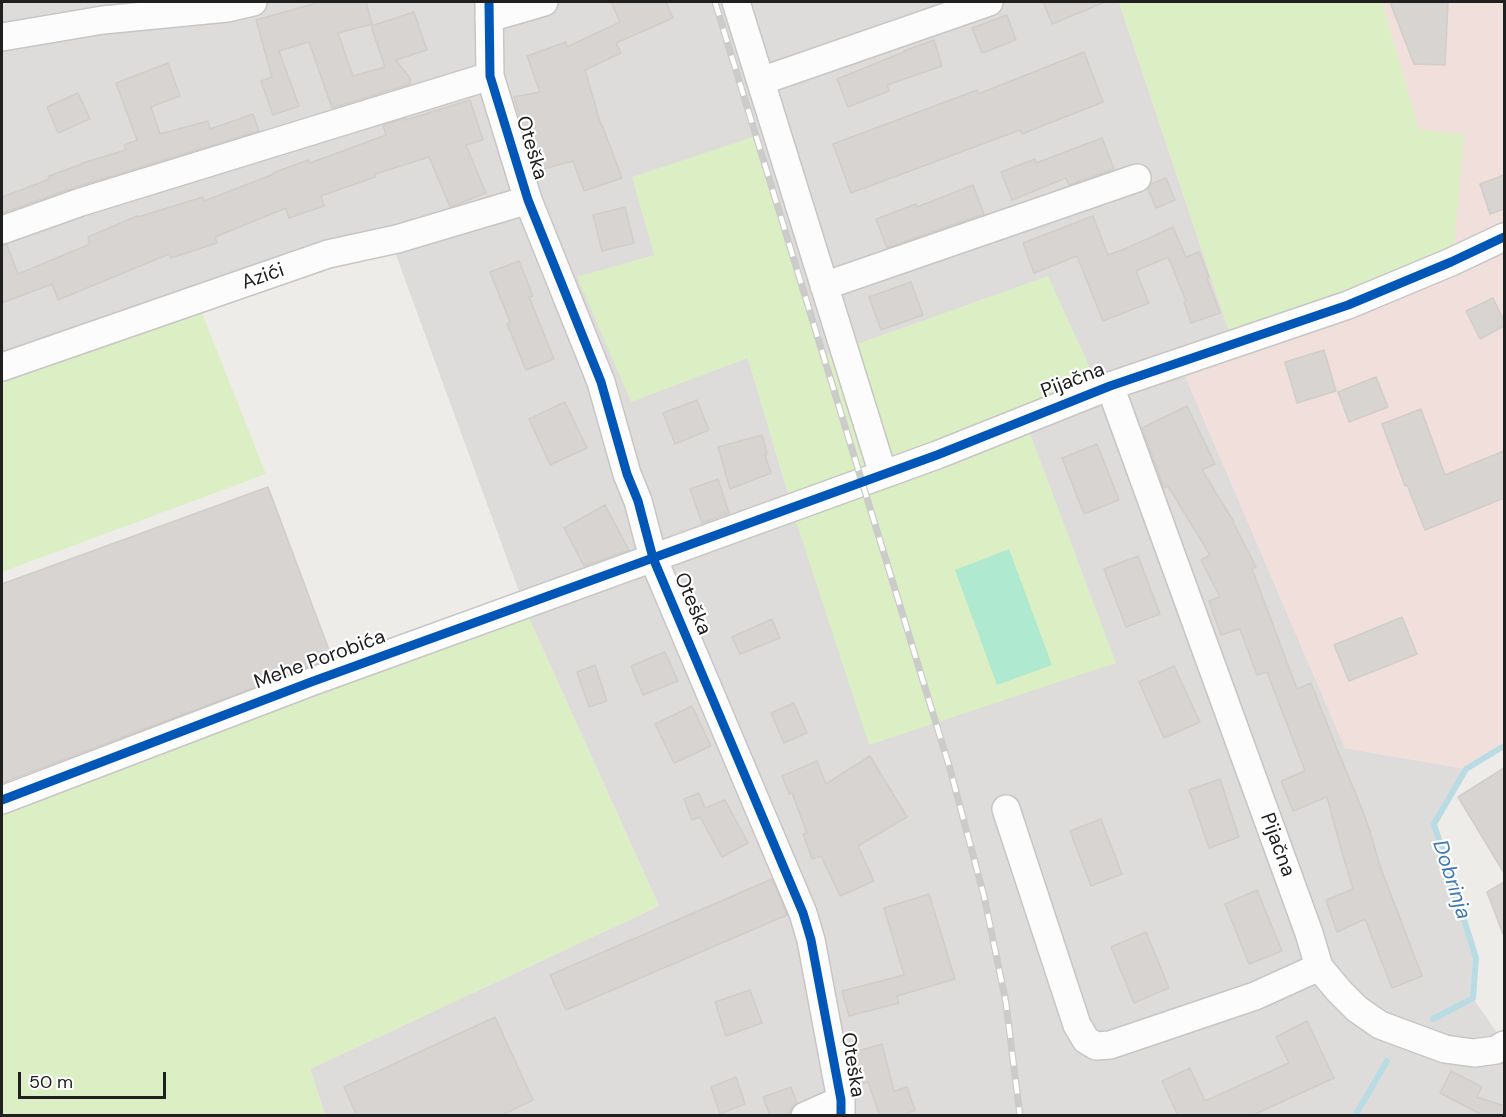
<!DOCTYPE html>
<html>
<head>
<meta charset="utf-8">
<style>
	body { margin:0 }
	#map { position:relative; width:1506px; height:1117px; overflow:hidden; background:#eeece8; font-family:"DM Sans",sans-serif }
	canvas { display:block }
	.frame { position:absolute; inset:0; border:3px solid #202020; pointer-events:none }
	.scale { position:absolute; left:18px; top:1072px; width:148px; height:27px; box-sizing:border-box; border:3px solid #202020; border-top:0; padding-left:8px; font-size:18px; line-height:21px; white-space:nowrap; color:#202020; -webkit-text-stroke:4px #fff; paint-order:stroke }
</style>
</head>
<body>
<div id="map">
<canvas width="1506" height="1117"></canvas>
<div class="frame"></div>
<div class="scale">50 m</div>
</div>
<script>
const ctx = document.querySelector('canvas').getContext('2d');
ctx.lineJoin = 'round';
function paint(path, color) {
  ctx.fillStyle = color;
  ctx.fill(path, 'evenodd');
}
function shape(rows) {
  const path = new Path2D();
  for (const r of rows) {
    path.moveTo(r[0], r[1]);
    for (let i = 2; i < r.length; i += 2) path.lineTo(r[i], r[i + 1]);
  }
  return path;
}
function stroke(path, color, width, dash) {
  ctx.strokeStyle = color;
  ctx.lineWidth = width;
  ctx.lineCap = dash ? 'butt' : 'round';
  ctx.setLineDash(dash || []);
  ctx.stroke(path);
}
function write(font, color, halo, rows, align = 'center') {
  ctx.font = font + ' "DM Sans",sans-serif';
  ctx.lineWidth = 4.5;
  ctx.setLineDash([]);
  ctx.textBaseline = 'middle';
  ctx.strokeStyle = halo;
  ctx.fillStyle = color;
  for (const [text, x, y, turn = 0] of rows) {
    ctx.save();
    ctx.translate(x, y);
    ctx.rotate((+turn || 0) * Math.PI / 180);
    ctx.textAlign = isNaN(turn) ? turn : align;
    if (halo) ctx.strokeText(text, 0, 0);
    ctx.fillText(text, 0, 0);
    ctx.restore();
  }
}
paint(shape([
	[2,2,1119,2,1235,349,1183,371,1345,748,1466,769,1434,824,1476,958,1473,998,1504,1043,1504,1115,325,1115,310,1069,659,906,528,616,392,244,2,378],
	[654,256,824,356,1048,277,1024,417,797,524,748,358,577,277]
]), '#dddcda');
paint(shape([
	[1382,2,1504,2,1504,743,1466,769,1345,748,1183,371,1452,261,1419,130]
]), '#f1dfdc');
paint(shape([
	[1119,2,1382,2,1419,129,1464,135,1453,261,1235,349],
	[756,136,824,356,1048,276,1102,394,1024,417,1116,663,869,745,797,524,748,358,631,402,577,277,654,255,632,177],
	[198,303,266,474,2,572,2,378],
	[528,616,659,906,310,1069,325,1115,2,1115,2,804]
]), '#dbeec4');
paint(shape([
	[1009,549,1052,665,997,685,955,570]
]), '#afe9d0');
stroke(shape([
	[1433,1019,1473,998,1476,958,1434,824,1466,769,1504,746],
	[1355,1116,1387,1061]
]), '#b9dce4', 6);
const building = shape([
	[320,2,366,2,372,24,338,33,353,76,385,67,371,26,414,12,427,50,396,60,410,78,410,84,332,108,309,42,279,51,299,106,273,115,261,81,272,77,256,20,320,2],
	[611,2,666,2,673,18,616,43,621,53,585,70,601,125,602,125,622,178,584,191,573,161,536,171,514,97,540,92,527,56,566,42,567,47,620,22,611,2],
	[1043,2,1105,2,1052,24,1043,2],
	[1390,2,1448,2,1445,65,1414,64,1390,2],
	[1007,15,1016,40,982,53,972,28,1007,15],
	[934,40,942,66,887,85,889,91,848,107,837,79,904,52,904,51,934,40],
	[1084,52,1103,102,1022,134,1020,130,851,193,833,144,977,90,978,94,1084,52],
	[168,63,180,96,151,107,160,134,208,121,210,129,253,114,259,131,76,187,2,213,2,197,50,179,49,176,82,164,82,163,126,150,124,145,137,140,116,83,168,63],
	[78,93,90,119,58,133,47,107,78,93],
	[470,100,483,140,466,145,486,193,450,207,429,157,375,174,375,177,321,196,324,206,289,218,286,208,215,237,217,243,171,258,169,254,58,300,52,284,2,303,2,245,7,245,18,274,90,244,88,237,137,216,138,217,203,197,204,201,274,174,273,173,308,160,310,163,386,135,383,125,406,118,406,120,470,100],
	[1102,138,1114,169,1069,185,1066,178,1012,200,1001,172,1035,159,1036,163,1102,138],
	[1504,175,1504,209,1490,214,1480,184,1504,175],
	[1166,178,1175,200,1156,208,1148,189,1151,184,1166,178],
	[973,185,984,214,887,248,876,219,916,204,917,207,973,185],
	[625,207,634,243,602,251,593,215,625,207],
	[1093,216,1108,255,1127,248,1173,227,1186,257,1199,252,1209,277,1207,278,1220,313,1191,323,1184,302,1186,301,1168,257,1136,271,1149,303,1103,321,1077,256,1034,273,1023,243,1093,216],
	[519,261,533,296,529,297,554,359,526,370,507,324,510,322,490,272,519,261],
	[911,282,923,315,881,330,869,297,911,282],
	[1493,298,1504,321,1504,326,1480,339,1466,311,1493,298],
	[1324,350,1336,391,1297,403,1285,362,1324,350],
	[1376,377,1388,407,1349,422,1338,392,1376,377],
	[697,400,709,430,675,444,663,413,697,400],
	[565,402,587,448,550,465,529,419,565,402],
	[1187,406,1215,464,1202,470,1234,522,1233,522,1256,567,1252,569,1297,689,1311,683,1337,749,1360,804,1369,828,1380,866,1422,976,1392,988,1365,919,1337,932,1326,900,1353,889,1341,849,1327,797,1293,811,1281,781,1305,771,1267,672,1257,675,1240,629,1221,635,1209,601,1220,597,1201,560,1210,555,1168,486,1164,488,1142,428,1187,406],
	[1421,409,1445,475,1504,451,1504,498,1425,530,1407,485,1405,486,1382,424,1421,409],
	[762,435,767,454,765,455,771,473,730,489,718,447,762,435],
	[1097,444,1119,500,1084,514,1062,458,1097,444],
	[718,479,729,513,702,523,690,489,718,479],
	[268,487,332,658,2,783,2,584,268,487],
	[605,505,629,550,584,566,564,528,605,505],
	[1138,556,1160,614,1126,627,1104,569,1138,556],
	[1402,617,1417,654,1349,681,1334,645,1402,617],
	[772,619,780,638,740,654,732,637,772,619],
	[665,652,678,681,643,695,631,666,665,652],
	[595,665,607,701,589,707,577,672,595,665],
	[1174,666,1200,722,1164,738,1139,682,1174,666],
	[794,703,807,733,784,743,771,713,794,703],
	[692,706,711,746,674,763,655,724,692,706],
	[870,756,907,817,858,846,874,881,840,896,821,856,812,859,803,834,807,833,792,793,789,794,782,776,817,761,826,784,870,756],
	[1504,768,1504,873,1458,797,1504,768],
	[1220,779,1239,837,1209,848,1189,790,1220,779],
	[699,793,705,808,725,800,748,843,722,857,700,817,692,820,684,799,699,793],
	[1101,819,1122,874,1091,886,1070,831,1101,819],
	[772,879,787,915,566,1010,550,975,772,879],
	[1504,882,1504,934,1503,934,1487,892,1504,882],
	[1257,890,1282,951,1249,964,1225,904,1257,890],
	[929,894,955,979,897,996,899,1003,849,1016,842,991,904,975,884,908,929,894],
	[1146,932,1169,988,1134,1003,1111,947,1146,932],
	[750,990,762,1023,726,1036,715,1002,750,990],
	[495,1017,533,1100,500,1116,357,1116,344,1087,495,1017],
	[1307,1021,1334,1078,1251,1116,1173,1116,1177,1114,1162,1081,1190,1068,1205,1101,1289,1063,1276,1037,1307,1021],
	[882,1044,894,1091,907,1087,915,1110,902,1116,880,1116,868,1082,862,1084,854,1052,882,1044],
	[1451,1071,1482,1087,1477,1097,1504,1106,1504,1116,1484,1116,1440,1093,1451,1071],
	[736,1077,745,1104,720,1114,711,1087,736,1077],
	[791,1087,797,1103,792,1107,789,1114,770,1116,763,1097,791,1087]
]);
paint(building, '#d7d4d1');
stroke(building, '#d1cdc9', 1.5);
const minor = shape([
	[489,2,490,76,528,200,601,382,627,474,638,501,653,558,803,913,811,940,841,1100,841,1116],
	[736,2,883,474],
	[489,18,544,2],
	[2,37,103,20,227,8,253,2],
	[761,81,989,2],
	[2,230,81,202,490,76],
	[824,286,1137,178],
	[2,367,328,254,397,239,528,200],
	[1110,386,1309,933,1319,967,1339,991,1357,1009,1380,1025,1445,1049,1474,1053,1496,1050,1504,1045],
	[2,800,311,682,937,455,1110,386,1348,305,1451,262,1504,237],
	[1006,809,1077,1025,1086,1040,1096,1046,1110,1045,1255,996,1319,967],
	[805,1116,841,1100]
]);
stroke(minor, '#c7c6c4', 30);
stroke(minor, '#fcfcfc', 27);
const rail = shape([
	[715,2,950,769,984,896,1006,1003,1020,1116]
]);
stroke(rail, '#cbcbca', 7);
stroke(rail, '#fff', 4.5, [14]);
stroke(shape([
	[489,2,490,76,528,200,601,382,627,474,638,501,653,558,803,913,811,940,841,1100,841,1116],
	[2,800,311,682,937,455,1110,386,1348,305,1451,262,1504,237]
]), '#0057b8', 9);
write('20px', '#202020', '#fff', [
	["Oteška",531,148,73],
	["Azići",263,277,-19],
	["Pijačna",1073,381,-21],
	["Oteška",692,604,67],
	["Mehe Porobića",320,660,-20],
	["Pijačna",1277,845,70],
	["Oteška",852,1065,81]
]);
write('italic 21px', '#407ab1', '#fff', [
	["Dobrinja",1451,880,72]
]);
</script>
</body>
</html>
